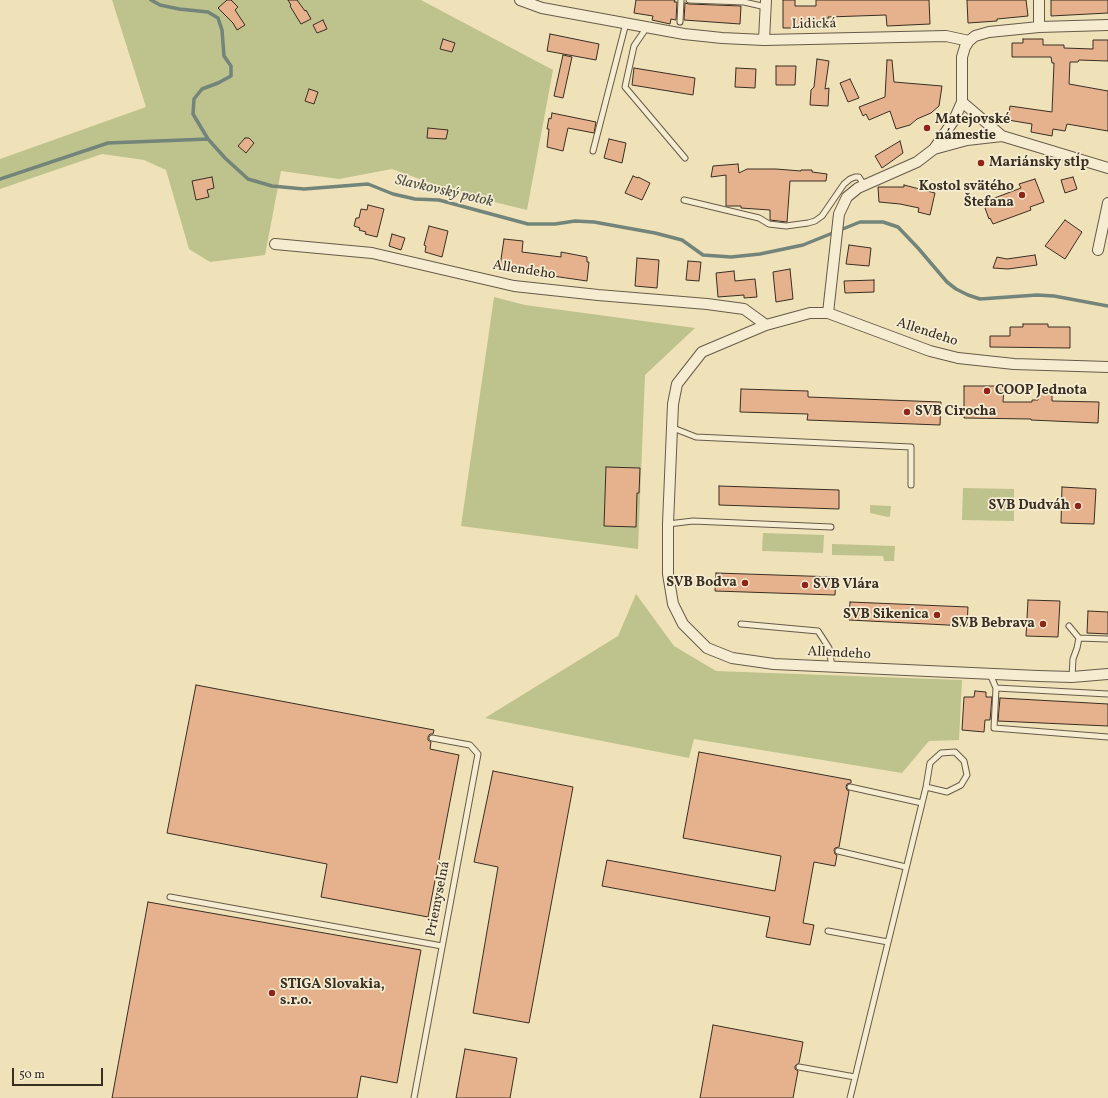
<!DOCTYPE html>
<html>
<head>
<meta charset="utf-8">
<style>
	body { margin:0 }
	#map { position:relative; width:1108px; height:1098px; overflow:hidden; background:#efe2b9; font-family:Vollkorn,serif }
	canvas { display:block }
	.scale { position:absolute; left:12px; top:1068px; width:91px; height:18px; box-sizing:border-box; border:2px solid #382e22; border-top:0; padding-left:5px; font-size:12px; line-height:14px; white-space:nowrap; color:#382e22; -webkit-text-stroke:3px #f5ecd2; paint-order:stroke }
</style>
</head>
<body>
<div id="map">
<canvas width="1108" height="1098"></canvas>
<div class="scale">50 m</div>
</div>
<script>
const ctx = document.querySelector('canvas').getContext('2d');
ctx.lineJoin = 'round';
function paint(path, color) {
  ctx.fillStyle = color;
  ctx.fill(path, 'evenodd');
}
function shape(rows) {
  const path = new Path2D();
  for (const r of rows) {
    path.moveTo(r[0], r[1]);
    for (let i = 2; i < r.length; i += 2) path.lineTo(r[i], r[i + 1]);
  }
  return path;
}
function stroke(path, color, width, dash) {
  ctx.strokeStyle = color;
  ctx.lineWidth = width;
  ctx.lineCap = dash ? 'butt' : 'round';
  ctx.setLineDash(dash || []);
  ctx.stroke(path);
}
function write(font, color, halo, rows, align = 'center') {
  ctx.font = font + ' Vollkorn,serif';
  ctx.lineWidth = 3.5;
  ctx.setLineDash([]);
  ctx.textBaseline = 'middle';
  ctx.strokeStyle = halo;
  ctx.fillStyle = color;
  for (const [text, x, y, turn = 0] of rows) {
    ctx.save();
    ctx.translate(x, y);
    ctx.rotate((+turn || 0) * Math.PI / 180);
    ctx.textAlign = isNaN(turn) ? turn : align;
    if (halo) ctx.strokeText(text, 0, 0);
    ctx.fillText(text, 0, 0);
    ctx.restore();
  }
}
paint(shape([
	[112,0,421,0,553,70,527,210,461,194,392,169,339,179,281,171,265,255,210,262,189,249,166,170,144,160,102,154,0,189,0,159,146,107],
	[494,297,525,305,695,328,645,375,638,549,461,526],
	[963,488,1014,489,1014,521,962,520],
	[870,505,891,506,890,516,888,517,870,513],
	[763,533,824,535,823,553,762,551],
	[832,544,895,546,894,561,884,561,883,556,832,555],
	[636,594,674,646,716,671,962,680,959,740,929,741,902,773,694,739,689,758,485,718,618,636]
]), '#bec28c');
stroke(shape([
	[151,0,160,5,179,9,208,12,218,18,222,30,224,56,231,66,231,76,218,83,202,89,194,99,193,114,208,139,225,158,248,179,272,186,304,189,368,184,393,194,415,199,439,200,528,224,555,224,575,221,594,222,655,233,682,240,703,255,731,257,760,254,803,245,860,222,883,222,898,227,918,248,947,282,956,289,968,295,980,299,1037,295,1054,296,1108,306],
	[0,179,108,143,208,139]
]), '#73847a', 3.5);
const building = shape([
	[227,0,231,0,238,7,235,10,245,25,237,30,233,23,218,8,227,0],
	[288,0,297,0,305,11,306,10,311,19,301,24,290,6,291,5,288,0],
	[636,0,675,0,674,2,677,2,676,20,671,19,670,24,652,20,653,16,634,13,636,0],
	[783,0,795,0,795,6,816,6,816,0,929,0,930,24,887,26,886,15,828,17,828,28,783,28,783,0],
	[967,0,1026,0,1028,16,997,19,997,21,968,23,967,0],
	[1051,0,1108,0,1108,13,1051,16,1051,0],
	[685,3,689,4,741,6,740,24,684,20,685,3],
	[323,20,327,29,317,33,313,25,323,20],
	[550,34,599,44,596,60,547,51,550,34],
	[443,39,455,43,452,52,440,49,443,39],
	[1023,39,1043,39,1043,45,1064,45,1064,48,1093,49,1093,40,1108,40,1108,61,1079,60,1078,62,1070,62,1069,84,1108,91,1108,131,1067,124,1065,131,1053,129,1052,136,1031,132,1032,124,1008,120,1010,106,1052,112,1054,63,1052,63,1051,57,1012,57,1012,43,1023,43,1023,39],
	[563,55,572,57,563,98,554,96,563,55],
	[817,59,829,61,825,89,829,88,828,106,810,105,811,90,814,87,817,59],
	[887,60,892,60,894,82,942,86,939,106,931,113,917,119,910,125,896,129,890,111,869,120,866,114,863,116,859,107,885,97,887,60],
	[776,66,796,66,795,85,776,85,776,66],
	[634,68,695,78,693,95,632,85,634,68],
	[736,68,756,69,755,88,735,87,736,68],
	[850,79,859,98,848,102,840,83,850,79],
	[309,89,318,92,314,104,305,101,309,89],
	[552,113,596,122,594,133,568,128,563,151,547,147,549,129,547,129,549,118,551,119,552,113],
	[428,128,448,130,446,139,427,138,428,128],
	[245,138,249,138,254,143,246,153,238,146,245,138],
	[609,139,626,143,622,163,604,158,609,139],
	[900,141,903,153,882,168,875,156,900,141],
	[738,164,739,173,747,169,776,169,801,171,801,170,812,170,812,172,827,174,826,181,790,181,787,222,770,220,770,210,741,208,741,206,726,206,726,175,711,177,713,166,738,164],
	[633,176,638,178,638,177,650,183,642,200,625,193,633,176],
	[212,177,214,188,207,190,209,197,196,200,192,181,212,177],
	[1073,177,1077,189,1065,193,1061,180,1073,177],
	[1035,179,1044,202,1030,207,1031,210,993,224,990,218,989,219,985,208,986,207,984,202,1021,188,1019,184,1035,179],
	[904,185,935,193,930,215,918,212,919,208,900,204,879,202,878,187,904,187,904,185],
	[368,205,384,209,377,237,365,234,366,232,359,230,360,228,354,226,356,218,359,218,361,209,367,210,368,205],
	[1065,220,1082,232,1065,259,1045,246,1065,220],
	[429,226,448,231,442,257,425,252,426,246,424,245,429,226],
	[392,234,405,238,401,250,389,246,392,234],
	[504,239,523,241,522,252,561,257,561,252,587,257,587,262,589,262,587,281,532,273,532,270,500,266,504,239],
	[849,245,871,248,869,266,846,264,849,245],
	[1035,255,1037,265,1008,269,993,268,997,257,1007,259,1035,255],
	[637,258,659,260,657,288,635,286,637,258],
	[688,261,701,262,699,281,686,280,688,261],
	[790,269,793,299,776,302,773,272,790,269],
	[734,271,735,281,755,279,757,297,744,298,744,295,718,297,716,273,734,271],
	[874,280,874,292,845,293,844,281,874,280],
	[1023,324,1048,324,1048,327,1070,327,1070,348,990,347,990,336,1010,336,1010,327,1023,327,1023,324],
	[964,386,1004,386,1003,402,1032,402,1032,400,1038,400,1038,390,1052,390,1052,401,1099,402,1098,423,1031,420,1031,419,964,418,964,386],
	[741,389,808,391,808,397,941,402,940,425,807,420,808,414,740,412,741,389],
	[606,467,640,468,639,493,637,493,636,527,604,526,606,467],
	[719,486,839,490,839,509,719,505,719,486],
	[1062,487,1096,489,1094,524,1061,523,1062,487],
	[716,573,836,577,835,595,715,591,716,573],
	[1028,600,1060,601,1058,637,1026,636,1028,600],
	[850,602,968,607,967,626,849,620,850,602],
	[1088,611,1108,612,1108,634,1087,633,1088,611],
	[196,685,434,730,433,734,430,734,428,737,428,740,431,742,430,749,459,755,428,917,321,897,327,864,167,833,196,685],
	[975,691,986,692,986,697,992,697,990,720,985,720,984,732,962,730,964,697,974,697,975,691],
	[1000,698,1108,704,1108,726,998,721,1000,698],
	[699,752,851,780,851,783,847,784,846,787,847,790,849,791,839,847,835,848,834,850,835,854,837,855,835,866,814,862,803,923,814,925,810,945,766,937,770,917,602,886,607,860,775,891,781,856,683,838,699,752],
	[493,771,573,787,529,1023,473,1013,498,867,474,862,493,771],
	[148,902,421,950,397,1083,361,1076,357,1098,112,1098,148,902],
	[713,1025,803,1042,799,1063,795,1066,795,1069,798,1071,793,1098,700,1098,713,1025],
	[465,1049,517,1058,510,1098,456,1098,465,1049]
]);
paint(building, '#e6b28d');
stroke(building, '#382e22', 1);
const lane = shape([
	[689,0,744,2,766,7],
	[680,22,681,0],
	[647,27,634,46,625,87,685,158],
	[593,151,626,23],
	[684,200,759,218,769,224,786,226,808,223,815,221,822,216,844,184,850,179,855,177,859,177,864,185],
	[673,428,696,437,911,447,911,485],
	[668,524,693,521,831,527],
	[741,624,818,631,829,648,832,667],
	[1069,626,1079,638,1077,648,1073,659,1072,677],
	[1079,638,1107,639],
	[990,674,996,688],
	[1108,694,996,688,994,728,1108,737],
	[850,787,922,803],
	[838,851,906,867],
	[170,897,442,946],
	[828,931,888,942],
	[799,1067,855,1077],
	[414,1098,478,754,470,745,432,738],
	[850,1098,926,787,930,763,941,753,955,752,964,761,967,775,961,785,947,792,926,787]
]);
const street = shape([
	[520,0,542,8,684,34,722,38,764,40,946,36,969,41],
	[1039,0,1039,27],
	[764,40,766,0],
	[962,102,1002,136],
	[934,149,967,140,1002,136,1108,168],
	[275,244,372,253,514,286,598,295,707,304,744,309,766,325,810,313,828,313,930,351,958,358,1014,364,1108,367],
	[1098,250,1108,203],
	[828,313,839,214,847,197,858,188,917,162,934,149,954,120,962,102,962,57,965,47,969,41,975,36,989,32,1039,27,1108,25],
	[766,325,702,352,677,384,673,404,668,524,668,574,673,604,683,624,707,648,732,658,774,664,1038,676,1072,677,1108,674]
]);
stroke(lane, '#665b48', 7);
stroke(street, '#665b48', 12);
stroke(lane, '#f5ecd2', 5);
stroke(street, '#f5ecd2', 10);
for (const [x, y, r, color] of [
	[927,128,4,"#8f2418"],
	[981,163,4,"#8f2418"],
	[1022,195,4,"#8f2418"],
	[987,391,4,"#8f2418"],
	[907,412,4,"#8f2418"],
	[1078,506,4,"#8f2418"],
	[745,583,4,"#8f2418"],
	[805,585,4,"#8f2418"],
	[937,615,4,"#8f2418"],
	[1043,624,4,"#8f2418"],
	[272,993,4,"#8f2418"]
]) {
  const dot = new Path2D();
  dot.arc(x, y, r, 0, 2 * Math.PI);
  ctx.fillStyle = color;
  ctx.fill(dot);
  stroke(dot, '#f5ecd2', 1.5);
}
write('14px', '#382e22', '#f5ecd2', [
	["Lidická",814,25,-1],
	["Allendeho",524,271,9],
	["Allendeho",927,333,18],
	["Allendeho",839,654,3],
	["Priemyselná",439,899,-79]
]);
write('bold 14px', '#382e22', '#f5ecd2', [
	["Matejovské",935,120],
	["námestie",935,136],
	["Mariánsky stĺp",989,163],
	["Kostol svätého",1014,187,"right"],
	["Štefana",1014,203,"right"],
	["COOP Jednota",995,391],
	["SVB Cirocha",915,412],
	["SVB Dudváh",1070,506,"right"],
	["SVB Bodva",737,583,"right"],
	["SVB Vlára",813,585],
	["SVB Sikenica",929,615,"right"],
	["SVB Bebrava",1035,624,"right"],
	["STIGA Slovakia,",280,985],
	["s.r.o.",280,1001]
], 'left');
write('italic 15px', '#505246', '#f5ecd2', [
	["Slavkovský potok",444,192,13]
]);
</script>
</body>
</html>
